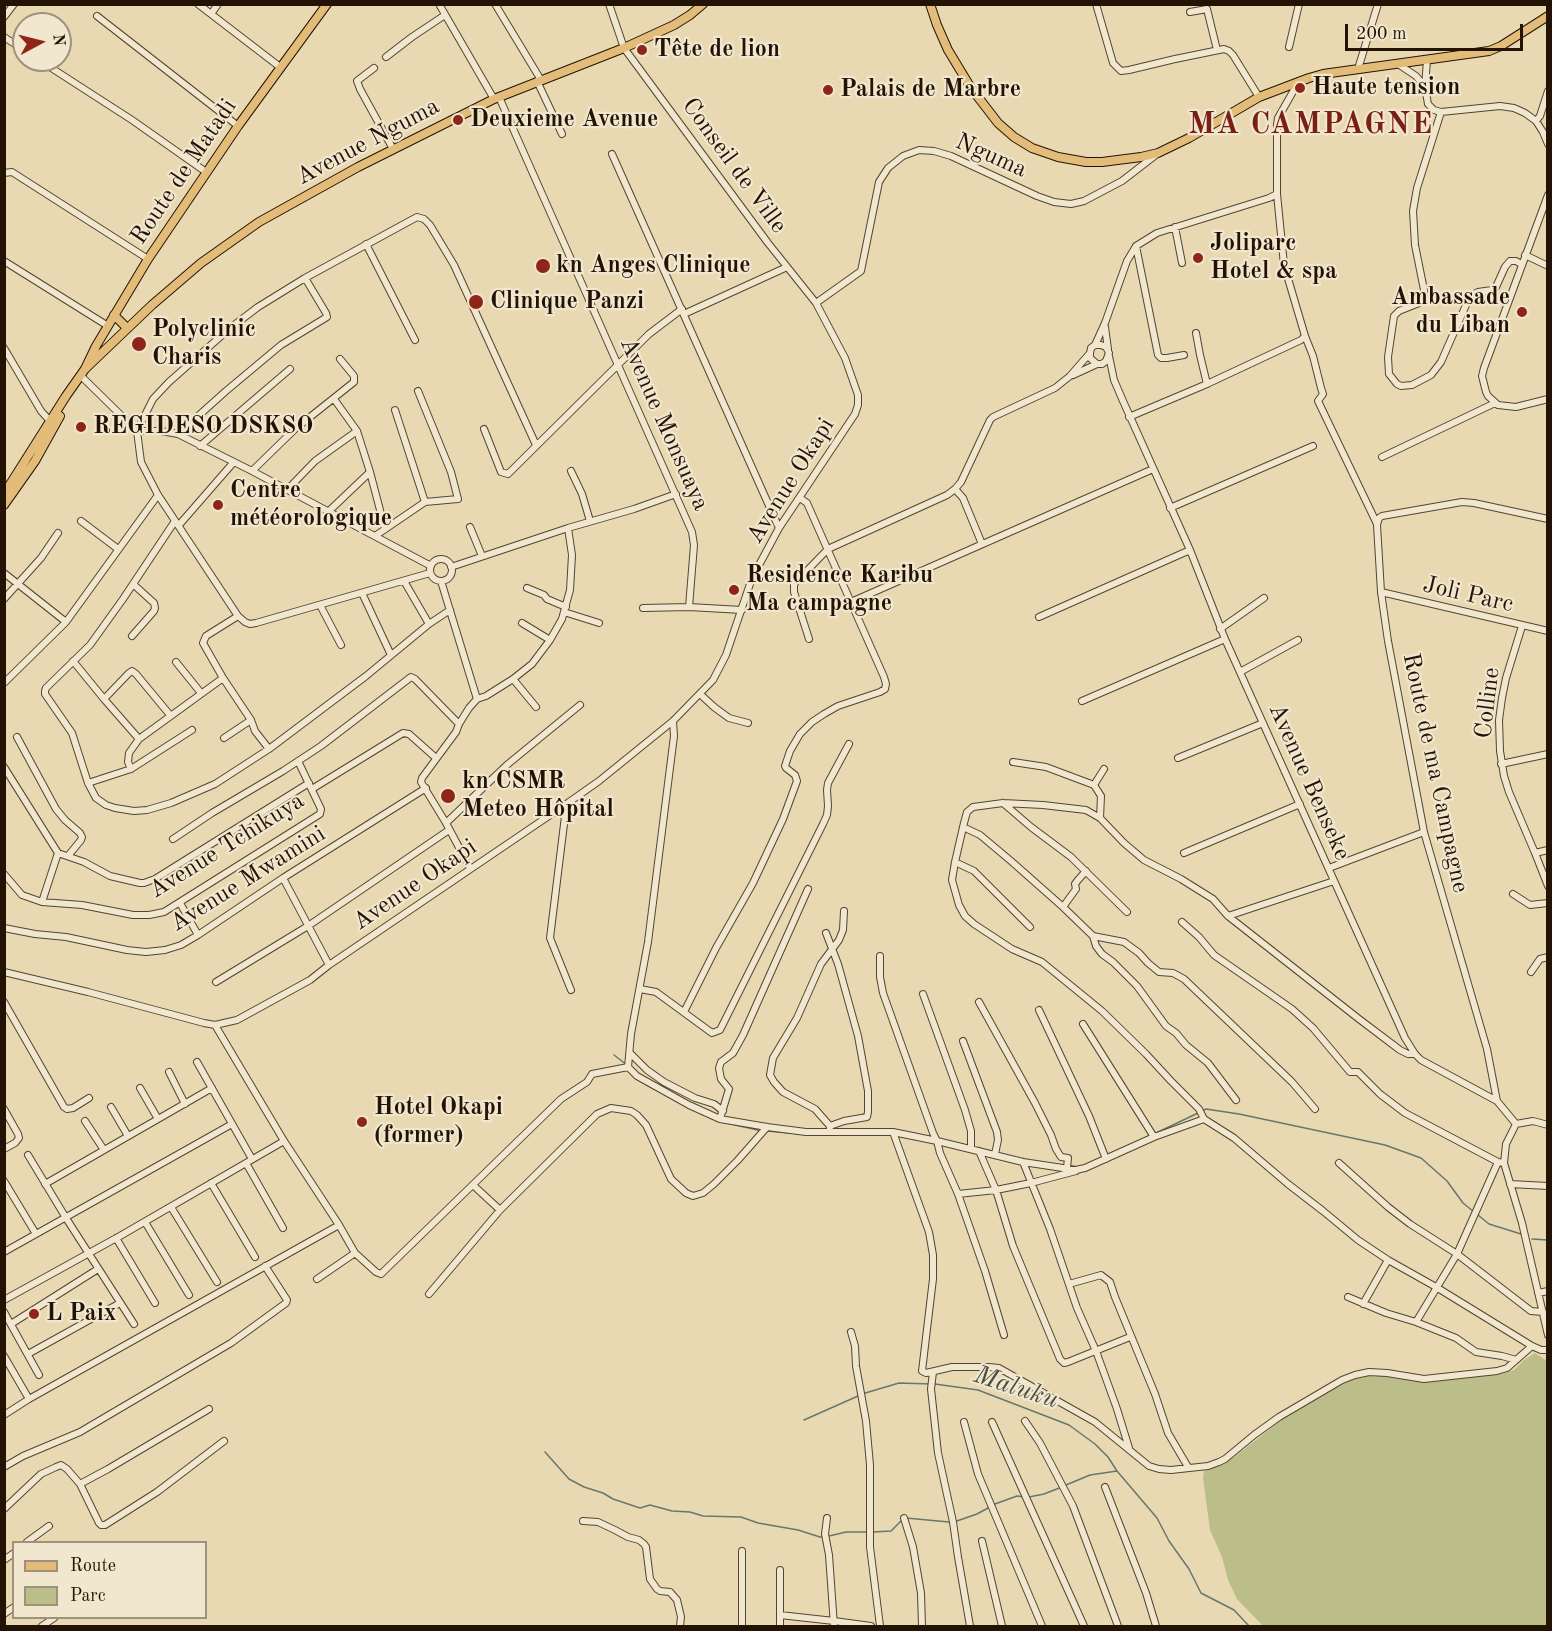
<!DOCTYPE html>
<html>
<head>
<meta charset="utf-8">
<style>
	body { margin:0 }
	#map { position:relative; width:1552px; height:1631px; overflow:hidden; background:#e9d9b3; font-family:"Old Standard TT",serif }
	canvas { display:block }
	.frame { position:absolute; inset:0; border:6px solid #221305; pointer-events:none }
	.legend { position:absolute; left:12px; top:1541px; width:195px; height:78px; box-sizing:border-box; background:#f1e6ce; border:2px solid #9e927e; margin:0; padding:8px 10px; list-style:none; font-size:18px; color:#221305 }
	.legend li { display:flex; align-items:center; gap:12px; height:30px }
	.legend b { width:30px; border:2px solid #9e927e }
	.north { position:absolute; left:12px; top:12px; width:60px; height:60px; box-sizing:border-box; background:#f1e6ce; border:2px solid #9e927e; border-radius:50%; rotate:83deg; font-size:16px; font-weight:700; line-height:24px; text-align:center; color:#221305 }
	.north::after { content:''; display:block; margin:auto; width:21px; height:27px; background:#8f2418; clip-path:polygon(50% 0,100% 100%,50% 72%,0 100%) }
	.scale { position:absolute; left:1345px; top:24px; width:178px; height:27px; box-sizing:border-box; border:3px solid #221305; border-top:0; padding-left:8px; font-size:18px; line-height:21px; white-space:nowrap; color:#221305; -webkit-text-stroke:4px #f1e6ce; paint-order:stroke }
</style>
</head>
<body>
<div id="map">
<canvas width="1552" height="1631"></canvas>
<div class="frame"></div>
<ul class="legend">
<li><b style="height:8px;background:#e4bc7a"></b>Route</li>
<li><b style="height:16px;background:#bcbe89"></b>Parc</li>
</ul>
<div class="north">N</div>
<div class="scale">200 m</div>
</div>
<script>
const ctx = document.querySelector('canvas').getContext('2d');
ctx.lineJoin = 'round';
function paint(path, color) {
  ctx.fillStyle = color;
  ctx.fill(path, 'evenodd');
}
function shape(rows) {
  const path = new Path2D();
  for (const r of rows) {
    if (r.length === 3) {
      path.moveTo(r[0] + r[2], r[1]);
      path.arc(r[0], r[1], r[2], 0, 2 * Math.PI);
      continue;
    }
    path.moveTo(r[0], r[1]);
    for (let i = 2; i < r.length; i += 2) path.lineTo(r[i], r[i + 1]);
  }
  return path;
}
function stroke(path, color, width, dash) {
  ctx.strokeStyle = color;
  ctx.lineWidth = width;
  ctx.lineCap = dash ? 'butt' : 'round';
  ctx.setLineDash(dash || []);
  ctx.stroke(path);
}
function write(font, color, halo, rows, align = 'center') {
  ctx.font = font + ' "Old Standard TT",serif';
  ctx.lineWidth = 4.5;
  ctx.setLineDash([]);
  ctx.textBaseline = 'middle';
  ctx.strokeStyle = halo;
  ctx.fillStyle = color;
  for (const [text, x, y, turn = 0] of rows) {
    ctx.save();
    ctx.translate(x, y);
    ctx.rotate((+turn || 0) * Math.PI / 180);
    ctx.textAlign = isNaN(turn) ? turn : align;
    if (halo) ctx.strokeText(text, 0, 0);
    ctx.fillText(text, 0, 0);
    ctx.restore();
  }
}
paint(shape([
	[1535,1353,1547,1361,1547,1626,1263,1626,1237,1599,1228,1580,1222,1557,1210,1530,1203,1478,1204,1471,1233,1458,1284,1418,1350,1380,1373,1375,1390,1376,1423,1381,1502,1374,1514,1370,1524,1360]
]), '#bcbe89');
stroke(shape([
	[614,1055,627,1065],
	[645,1084,654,1089],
	[1202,1111,1206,1109,1239,1114,1385,1145,1421,1158,1447,1181,1463,1203,1474,1212],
	[709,1117,718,1121],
	[722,1122,762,1131],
	[767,1131,789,1133],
	[1154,1134,1198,1113],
	[1478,1215,1489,1224,1521,1234],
	[1532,1239,1548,1240],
	[935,1384,978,1390,1069,1425,1095,1444,1108,1457,1117,1471,1157,1518,1169,1541,1189,1569,1201,1593,1234,1610,1249,1626],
	[862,1394,899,1383,931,1384],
	[804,1420,858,1396],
	[545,1452,569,1479,584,1487,603,1493,613,1499,640,1508,650,1505,672,1511,690,1512,703,1516,741,1517,758,1523,798,1530,820,1537,824,1537],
	[1066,1485,1090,1475,1117,1471],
	[1029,1497,1044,1494,1062,1487],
	[995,1504,1017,1496,1025,1497],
	[906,1518,949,1522],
	[954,1522,977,1514,988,1508],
	[873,1532,891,1531,902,1520],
	[829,1536,846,1532,868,1532]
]), '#68776c', 1.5);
const minor = shape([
	[198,4,280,67],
	[439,4,494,99],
	[495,4,541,80],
	[1096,4,1113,63,1121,71,1129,70,1175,59,1224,49,1229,51,1233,55,1259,97],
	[1190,12,1207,9,1217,50],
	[211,14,218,4],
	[97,16,238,126],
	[4,17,14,4],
	[4,37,24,50],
	[1289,47,1299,4],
	[386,57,412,37,445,15],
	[39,60,132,120,206,172],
	[1398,64,1416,76,1425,87,1428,104,1434,110,1441,112,1500,106,1514,108,1525,113,1536,121,1543,132,1548,144],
	[374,68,357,81,360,89,393,149],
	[1358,69,1378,4],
	[537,81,562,134],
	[1299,81,1278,118,1277,125,1277,194,1284,265,1305,336,1313,356,1321,388,1323,394,1318,401,1377,524],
	[1425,87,1427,60],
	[499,97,692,532,694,545,689,607],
	[1441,112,1417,188,1413,211,1415,245,1424,290,1424,297,1419,303,1399,311,1394,316,1388,357,1389,374,1397,384,1401,386,1412,385,1431,375,1441,362,1470,296,1478,292,1492,290,1496,287,1505,267,1510,261,1516,261,1521,264],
	[1536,121,1540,116,1548,91],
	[612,154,779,528],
	[4,173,12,172,148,259],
	[1548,195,1484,368,1482,376,1486,392,1488,396,1498,405,1516,407,1548,399],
	[1175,227,1182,263],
	[366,244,415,340],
	[1136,246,1158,355,1161,358,1167,358,1184,355],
	[1525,255,1548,266],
	[4,261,108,326],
	[816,303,861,271,879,182,888,168,903,156,919,150,934,151,951,156,1037,196,1054,202,1071,204,1084,201,1122,181,1157,154],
	[684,314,787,267],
	[1105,327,1108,349],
	[1196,333,1200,355,1207,384],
	[4,348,41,411,50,421],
	[1090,353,1090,358,1097,364,1102,364,1106,361,1109,353,1106,347,1101,345,1095,345],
	[1109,356,1114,380,1123,401,1190,550,1225,639,1405,1038,1415,1054,1421,1060,1497,1101,1516,1124],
	[1073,375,1097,364],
	[81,376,137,431,141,462,158,495,238,616,245,622,250,624,256,623,430,573],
	[334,399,357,431,370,472,385,529],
	[395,410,425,502],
	[1129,417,1207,384,1301,340,1305,336],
	[484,429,501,472,508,474,649,334,682,309],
	[178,434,226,391,281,345,327,317,326,313,305,278],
	[200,446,290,369],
	[1382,457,1495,403],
	[252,471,295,429,354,382,354,376,340,359],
	[571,471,582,494,590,521],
	[955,489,963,498,982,544],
	[287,490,315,461,357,431],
	[1170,508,1313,446],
	[328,512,370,472],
	[81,521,118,549],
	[175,521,123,599,90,645,46,688,45,691,45,694,72,733,88,783,96,798,106,805,115,808,134,811,147,810,171,803,215,784,269,749,366,676,429,624,450,610],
	[179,525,233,463],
	[470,527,482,556],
	[375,536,425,502,458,499,451,472,418,391],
	[441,570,11],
	[431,566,252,471,178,434,161,431,137,431,153,399,169,382,229,329,258,307,305,278,417,217,424,219,430,225,454,265,536,445],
	[451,567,568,528,634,509,676,494],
	[4,573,66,622],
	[404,581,429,624],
	[441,581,477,699],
	[527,588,544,595,547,599,566,607],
	[1381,592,1548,631],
	[362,593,391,655],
	[4,599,41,558,58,533],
	[851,602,1153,469],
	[320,605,341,645],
	[643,608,689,607,742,610],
	[564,612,599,623],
	[238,616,206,636,203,643,223,678,251,720,255,731,269,749],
	[1039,617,1190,550],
	[522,623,550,640],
	[1522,626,1506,678,1502,698,1499,720,1500,751,1504,776,1509,792,1535,853,1548,886],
	[1220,629,1264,598],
	[132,636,154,611,155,608,154,603,133,584],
	[809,639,794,592,794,584,828,549,947,495,955,489,961,482,990,420,993,417,1055,388,1070,376,1090,353,1091,348,1095,345,1105,323,1127,261,1136,246,1157,233,1269,198,1277,194],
	[73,661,104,699],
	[176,662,201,693],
	[1240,672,1298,640],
	[513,679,536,707],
	[4,683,66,622,158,495],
	[700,694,714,707,729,718,748,723],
	[1082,701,1225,639],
	[673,721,674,736,648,942,631,1034,628,1067,637,1076,689,1105,720,1119,767,1127,806,1132,893,1132,937,1141,1023,1162,1076,1170,1085,1168,1154,1137,1204,1119,1234,1138,1288,1184,1323,1211,1358,1240,1388,1260,1436,1287,1532,1346,1541,1350,1548,1350],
	[17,737,56,809,65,820,80,833,82,837,81,840,68,856],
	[224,738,251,720],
	[139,739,104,699,129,673,132,671,136,674,170,715],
	[1178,758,1263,723],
	[1013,762,1046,767,1094,785],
	[1501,764,1548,754],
	[4,767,58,853,84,862,110,876,140,883,144,883,155,879,309,783],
	[131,769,192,730],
	[88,783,131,769,128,762,129,753,139,739,223,678],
	[312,789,403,733,409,734,436,758],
	[1003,803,1031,827,1071,857,1127,912],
	[562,807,565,816,550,938,571,990],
	[1100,818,1101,796,1094,785,1104,769],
	[446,823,508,764,580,705],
	[963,827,980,835,1011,861,1063,907,1093,936,1124,942,1139,953,1148,963,1159,972,1173,973,1184,979,1292,1082,1315,1109],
	[173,839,212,813,283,771,321,746,411,677,415,679,459,724],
	[1184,853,1300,804],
	[1535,853,1548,850],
	[955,862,974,871,1030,927],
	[470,868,446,823,421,782,422,778,456,732,459,724,469,708,477,699,486,696,513,679,532,664,550,640,562,619,570,590,572,555,568,528],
	[1329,868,1424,832],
	[4,874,22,895,42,902,82,905,133,915,149,915,164,912,320,814,321,809,298,761],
	[283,878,329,965],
	[1513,894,1530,905,1548,903],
	[42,902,58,853],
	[180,903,198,935],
	[1063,907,1076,889,1075,884,1078,880,1086,871],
	[1228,916,1334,881],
	[1182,922,1199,937,1214,955,1292,1009,1313,1028,1350,1072,1358,1072,1380,1094,1405,1113,1498,1162,1504,1163],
	[4,928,35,934,66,937,127,950,146,952,165,950,181,945,198,935,283,878,426,788],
	[826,933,838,964,858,1036,868,1091,868,1112,867,1117,844,1121,830,1126],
	[1093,936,1096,946,1102,954,1113,962,1137,986,1166,1026,1176,1033,1186,1045,1208,1063,1236,1100],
	[880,956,880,977,883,993,933,1133,937,1141,940,1153,958,1194,985,1271,1004,1335],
	[4,972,88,992,204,1023,215,1025,237,1020,310,980,329,965,562,807,599,781,673,721,713,680,726,655,752,578,779,528,855,414,858,405,858,395,845,358,816,303,768,243,624,48,609,4],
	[1531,972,1540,959,1548,957],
	[216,982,308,926,449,830],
	[640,989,656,992,712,1033,720,1030,823,824,827,815,828,806,827,790,828,783,849,744],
	[923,994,965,1110,971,1131,971,1149],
	[4,1002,64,1107,67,1109,73,1108,89,1098],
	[979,1002,1035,1103,1051,1135,1056,1149,1061,1157,1068,1158,1067,1168],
	[1039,1010,1089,1116,1106,1159],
	[684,1012,716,948,753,883,783,819,797,781,795,775,786,768,785,766,790,751,800,734,812,722,824,714,838,706,880,692,885,689,886,684,884,677,807,503,800,498],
	[1083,1024,1154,1137],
	[215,1025,284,1141,339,1225,355,1253,376,1272,381,1274,561,1099,587,1082,592,1074,628,1067],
	[963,1041,997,1132,998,1140,995,1154],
	[630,1053,647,1070,664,1082,695,1098,714,1104,723,1111],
	[197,1062,252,1159],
	[169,1072,185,1104],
	[140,1088,158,1119],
	[1497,1101,1487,1049,1424,832,1388,641,1381,592,1377,525,1379,518,1382,516,1462,502,1474,503,1548,519],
	[111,1107,128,1136],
	[4,1109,18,1134,19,1138,15,1143,4,1149],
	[720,1119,729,1089,721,1079,719,1068,721,1062,733,1053,743,1035,808,889],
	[1204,1119,1199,1109,1171,1081,1146,1054,1102,1011,1042,962,1012,949,974,924,965,916,959,905,952,880,955,862,964,823,967,812,973,807,1003,803,1043,805,1086,810,1100,818,1124,843,1144,860,1181,879,1213,899,1228,916,1359,1019,1400,1050,1408,1054,1415,1054],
	[85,1121,104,1150],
	[1516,1124,1506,1144,1504,1163,1522,1223,1548,1335],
	[1516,1124,1533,1121,1548,1125],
	[830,1132,830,1126,815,1109,783,1092,774,1082,770,1075,773,1058,797,1018,821,964,839,940,843,930,844,911],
	[893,1132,929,1232,933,1255,933,1279,922,1371,926,1373,952,1367,989,1367,999,1368,1095,1422,1149,1466,1159,1469,1171,1470,1208,1466,1219,1462,1225,1459,1254,1435,1279,1417,1342,1380,1355,1375,1369,1372,1387,1373,1424,1379,1497,1371,1507,1368,1532,1346],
	[979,1151,996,1190,1013,1246,1060,1359,1064,1363,1068,1362,1130,1337],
	[28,1155,66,1218,134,1324],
	[1023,1162,1050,1229,1077,1308,1096,1351,1117,1409,1129,1448],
	[246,1163,283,1228],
	[1339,1163,1388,1207,1410,1224,1457,1254,1531,1311,1543,1312],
	[4,1181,36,1234],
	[211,1183,255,1257],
	[45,1184,212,1088],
	[1510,1184,1548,1186],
	[473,1185,500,1210],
	[958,1194,996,1190,1031,1183,1076,1171],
	[171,1207,217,1282],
	[145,1222,189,1295],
	[116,1238,155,1303],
	[4,1252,232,1124],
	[317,1279,355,1253],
	[1069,1284,1101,1275,1110,1282,1115,1297,1155,1394,1168,1433,1188,1467],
	[1538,1293,1548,1291],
	[429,1294,500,1210,597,1114,611,1108,631,1111,637,1115,646,1125,671,1179,686,1193,693,1196,703,1193,714,1184,738,1160,767,1127],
	[1348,1297,1386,1313,1416,1322,1456,1338,1476,1352,1502,1356,1516,1360],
	[4,1300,120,1236,284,1141],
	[1363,1304,1388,1260],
	[4,1312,39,1375],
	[1416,1322,1457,1254,1498,1162],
	[11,1324,98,1269],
	[851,1332,855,1346,856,1366,866,1421,870,1465,870,1547,880,1626],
	[28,1354,120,1303],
	[4,1356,29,1399],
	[933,1372,931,1389,938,1453,953,1522,958,1557,970,1626],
	[4,1415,29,1399,339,1225],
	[1025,1421,1040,1443,1073,1506,1118,1626],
	[964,1422,978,1474,1042,1626],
	[992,1422,1084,1626],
	[4,1467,23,1456,80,1432,231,1343,286,1303,287,1300,265,1266],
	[80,1484,99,1523,101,1525,105,1525,157,1492,224,1441],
	[1105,1487,1146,1593,1156,1626],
	[4,1509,41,1474,56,1467,61,1465,67,1469,80,1484,108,1469,209,1409],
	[827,1518,825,1534,829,1555,834,1626],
	[904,1518,913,1547,921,1593,922,1626],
	[583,1521,598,1522,615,1530,628,1537,639,1540,644,1544,646,1547,650,1579,657,1589,660,1591,670,1592,677,1600,681,1617,680,1626],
	[982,1541,1002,1626],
	[27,1542,49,1526],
	[742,1551,742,1626],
	[4,1560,14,1553],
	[780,1570,780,1626],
	[4,1614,14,1607],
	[780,1615,834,1621,871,1626],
	[42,1626,54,1618]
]);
const major = shape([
	[930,4,937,25,948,50,971,88,998,123,1014,137,1032,148,1058,157,1086,162,1102,162,1141,157,1158,153,1189,138,1259,97,1309,78,1323,74,1489,51,1501,46,1548,16],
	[114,315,127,328],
	[85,369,152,305,201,263,259,222,358,167,494,99,624,48,674,25,690,15,703,4],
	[4,494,66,396,85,369,96,346,148,259,238,126,327,4],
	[4,505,35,461,60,416]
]);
stroke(minor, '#544430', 8);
stroke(major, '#221305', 10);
stroke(minor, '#f1e6ce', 6);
stroke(major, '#e4bc7a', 8);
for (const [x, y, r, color] of [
	[642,50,6,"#8f2418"],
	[1300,88,6,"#8f2418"],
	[828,90,6,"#8f2418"],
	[458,120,6,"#8f2418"],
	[1198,258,6,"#8f2418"],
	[543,266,8,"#8f2418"],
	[476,302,8,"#8f2418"],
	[1522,312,6,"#8f2418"],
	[139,344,8,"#8f2418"],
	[81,427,6,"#8f2418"],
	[218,505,6,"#8f2418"],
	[734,590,6,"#8f2418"],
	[448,796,8,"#8f2418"],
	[362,1122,6,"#8f2418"],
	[34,1314,6,"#8f2418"]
]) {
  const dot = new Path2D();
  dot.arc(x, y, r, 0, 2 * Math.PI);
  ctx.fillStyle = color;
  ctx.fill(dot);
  stroke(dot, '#f1e6ce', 2);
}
write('bold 24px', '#221305', '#f1e6ce', [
	["Tête de lion",654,50],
	["Haute tension",1312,88],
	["Palais de Marbre",840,90],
	["Deuxieme Avenue",470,120],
	["Joliparc",1210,244],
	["Hotel & spa",1210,272],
	["kn Anges Clinique",556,266],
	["Ambassade",1510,298,"right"],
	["du Liban",1510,326,"right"],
	["Clinique Panzi",490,302],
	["Polyclinic",152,330],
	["Charis",152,358],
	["REGIDESO DSKSO",93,427],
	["Centre",230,491],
	["météorologique",230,519],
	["Residence Karibu",746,576],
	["Ma campagne",746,604],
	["kn CSMR",462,782],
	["Meteo Hôpital",462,810],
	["Hotel Okapi",374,1108],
	["(former)",374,1136],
	["L Paix",46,1314]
], 'left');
write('24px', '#221305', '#f1e6ce', [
	["Avenue Nguma",368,142,-28],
	["Nguma",991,156,24],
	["Conseil de Ville",734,166,54],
	["Route de Matadi",184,172,-56],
	["Avenue Monsuaya",664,424,66],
	["Avenue Okapi",791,481,-58],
	["Joli Parc",1468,595,13],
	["Colline",1488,703,-83],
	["Route de ma Campagne",1435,773,78],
	["Avenue Benseke",1309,782,66],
	["Avenue Tchikuya",227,846,-32],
	["Avenue Mwamini",248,879,-32],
	["Avenue Okapi",415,885,-34]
]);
write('italic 26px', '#4b4d41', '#f1e6ce', [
	["Maluku",1016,1388,18]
]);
ctx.letterSpacing = '1.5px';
write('bold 30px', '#7a1f14', '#f1e6ce', [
	["MA CAMPAGNE",1311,125]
]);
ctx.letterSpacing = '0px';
</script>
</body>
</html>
